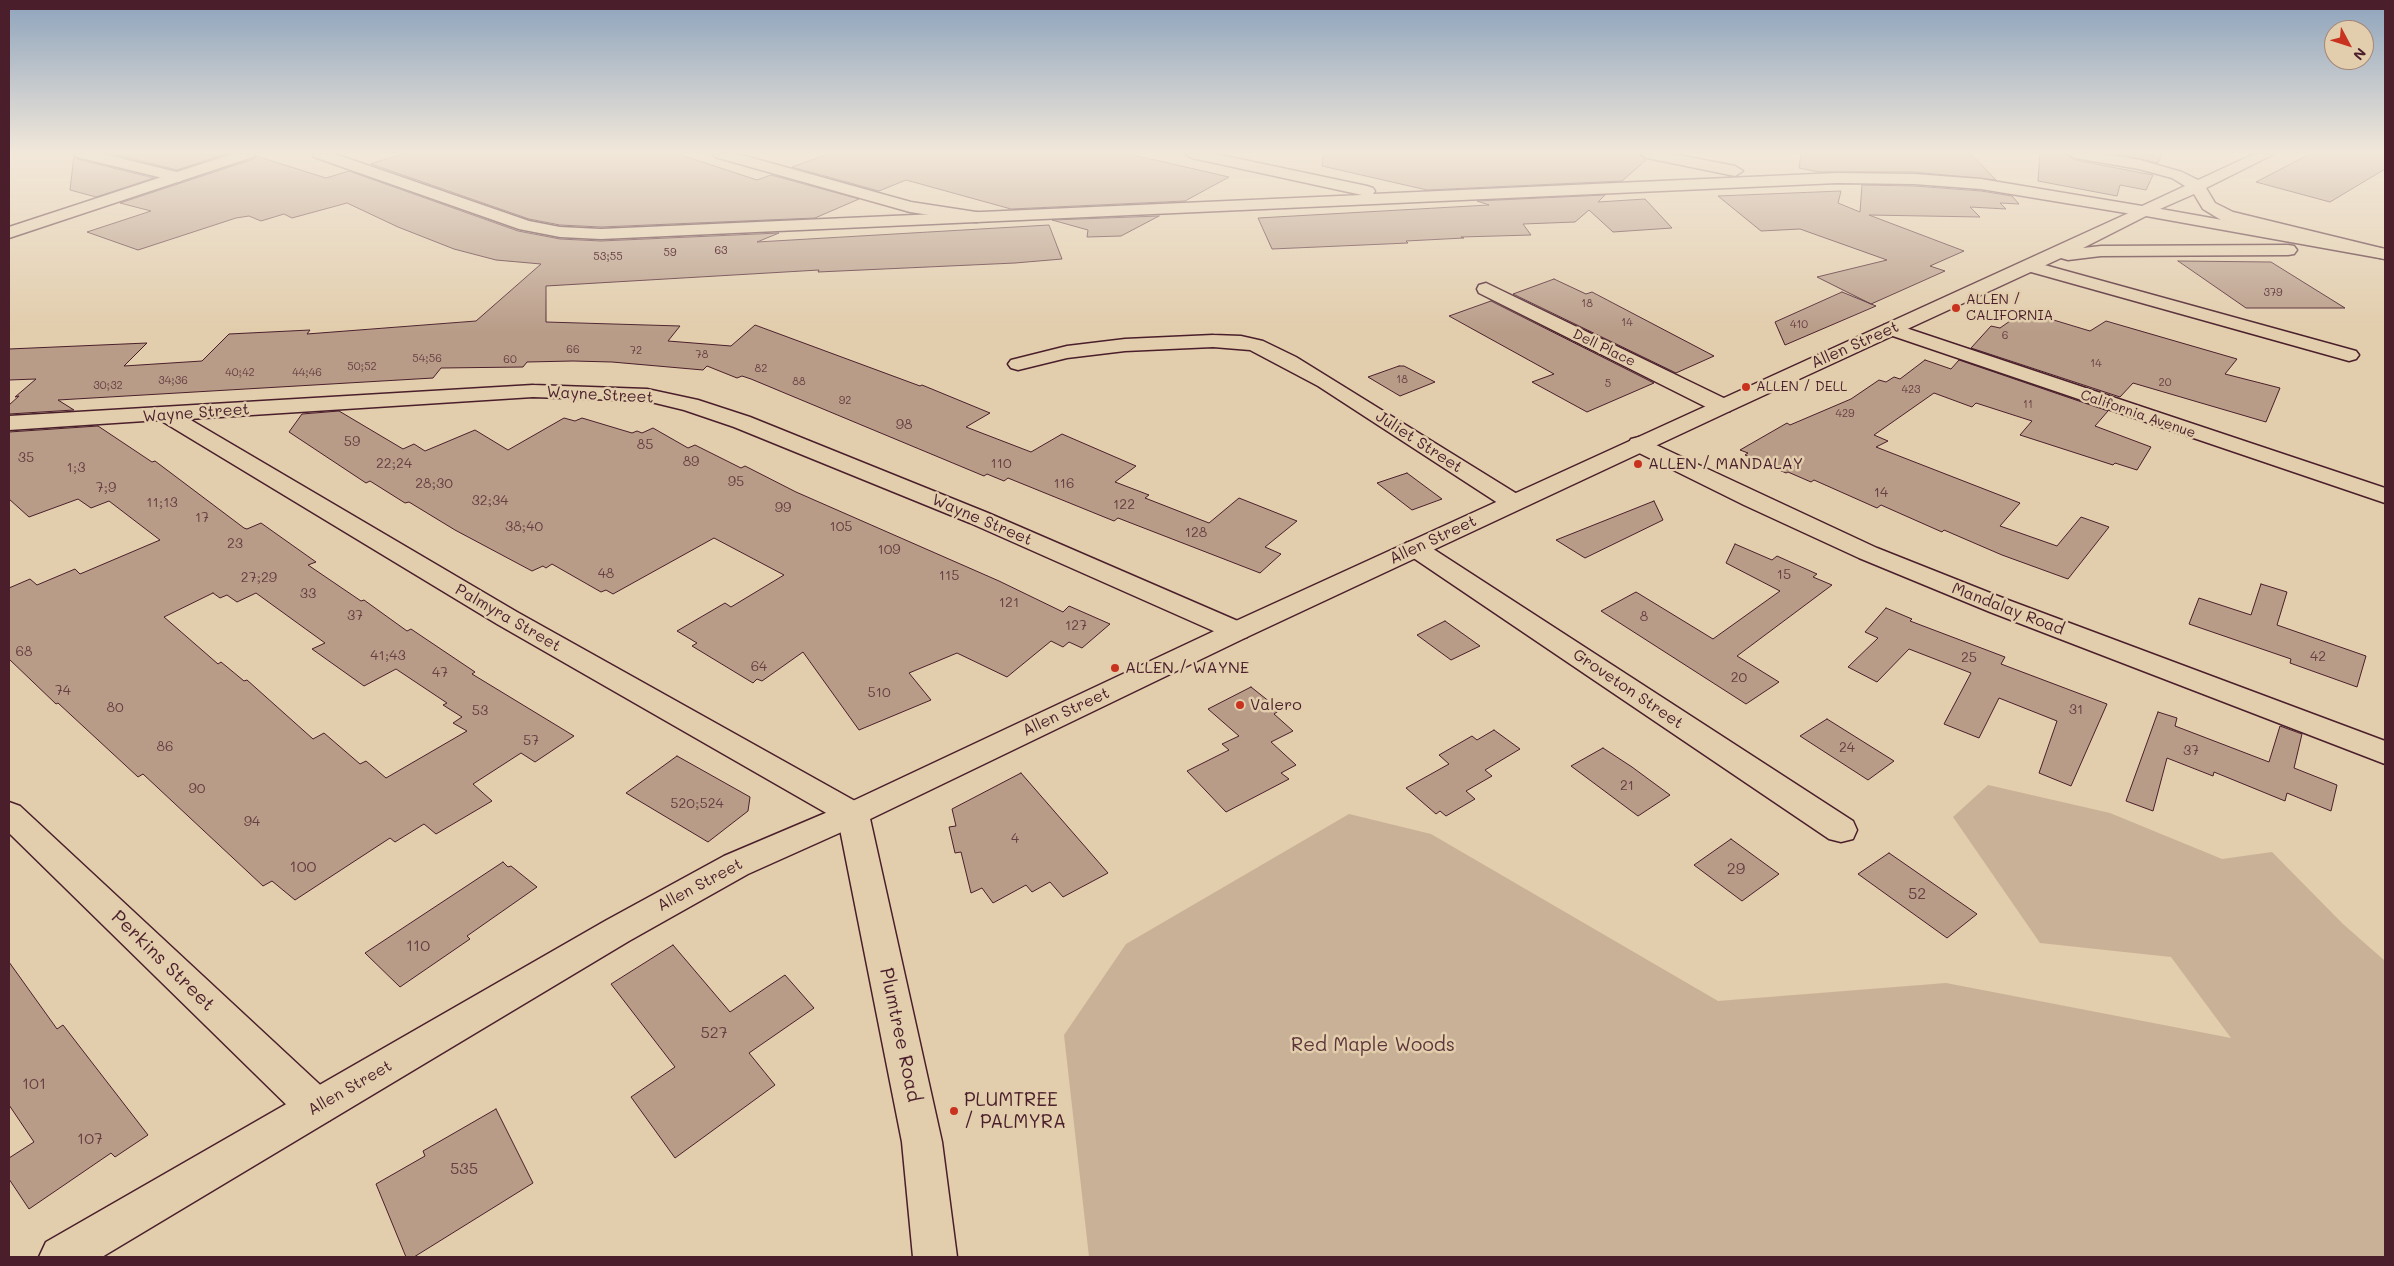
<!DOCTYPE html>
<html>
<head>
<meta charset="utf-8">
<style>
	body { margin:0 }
	#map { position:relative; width:2394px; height:1266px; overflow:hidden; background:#e2cdac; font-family:Mali,sans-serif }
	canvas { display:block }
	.frame { position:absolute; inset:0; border:10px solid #4a1f2b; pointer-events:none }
	.north { position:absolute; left:2324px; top:20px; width:50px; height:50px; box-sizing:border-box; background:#e2cdac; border:1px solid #a58778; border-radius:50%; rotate:130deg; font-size:14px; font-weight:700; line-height:20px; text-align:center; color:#4a1f2b }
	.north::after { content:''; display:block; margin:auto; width:18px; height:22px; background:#c8321e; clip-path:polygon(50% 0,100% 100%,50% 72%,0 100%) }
</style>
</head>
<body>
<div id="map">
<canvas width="2394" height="1266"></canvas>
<div class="frame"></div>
<div class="north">N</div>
</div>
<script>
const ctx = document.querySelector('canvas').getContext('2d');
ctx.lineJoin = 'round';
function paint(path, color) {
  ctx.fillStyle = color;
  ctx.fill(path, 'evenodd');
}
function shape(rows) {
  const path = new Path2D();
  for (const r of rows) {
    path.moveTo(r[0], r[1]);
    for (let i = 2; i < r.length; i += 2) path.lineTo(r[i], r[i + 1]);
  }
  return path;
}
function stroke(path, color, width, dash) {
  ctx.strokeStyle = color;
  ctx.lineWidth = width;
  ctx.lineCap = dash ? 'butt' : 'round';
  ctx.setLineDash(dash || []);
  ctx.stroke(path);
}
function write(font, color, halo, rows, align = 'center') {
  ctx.font = font + ' Mali,sans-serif';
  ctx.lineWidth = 5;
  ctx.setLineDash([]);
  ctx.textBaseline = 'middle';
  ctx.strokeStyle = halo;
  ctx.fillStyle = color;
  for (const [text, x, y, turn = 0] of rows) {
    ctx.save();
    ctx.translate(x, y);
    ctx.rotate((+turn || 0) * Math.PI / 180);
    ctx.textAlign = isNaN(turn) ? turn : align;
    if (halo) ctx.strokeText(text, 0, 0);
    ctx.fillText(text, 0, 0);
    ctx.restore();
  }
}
paint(shape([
	[1988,785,2110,813,2222,859,2272,852,2343,924,2385,961,2385,1257,1089,1257,1064,1035,1126,944,1349,814,1431,834,1718,1001,1946,983,2231,1038,2171,957,2040,943,1953,817]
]), '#c9b197');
const building = shape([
	[113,154,225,154,177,170,113,154],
	[402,154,678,154,757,180,771,175,859,199,815,218,601,227,560,225,529,219,371,164,402,154],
	[828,154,1129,154,1229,177,1185,201,1011,209,906,180,879,191,792,167,828,154],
	[1323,154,1638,154,1646,160,1622,181,1427,190,1322,166,1323,154],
	[1801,154,1971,154,1996,180,1914,172,1819,172,1799,168,1801,154],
	[2040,154,2066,154,2075,160,2153,175,2146,190,2120,185,2117,196,2038,181,2040,154],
	[2118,154,2162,154,2158,163,2118,154],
	[2310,154,2385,154,2385,169,2330,202,2256,182,2310,154],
	[74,156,77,159,154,178,96,197,70,190,74,156],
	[256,156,326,178,349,171,518,231,560,239,601,241,779,233,757,242,1049,225,1062,259,1015,263,818,272,819,270,546,286,546,322,680,326,668,341,731,346,755,325,920,386,922,385,990,413,966,427,1031,452,1062,434,1136,466,1115,482,1149,495,1145,498,1209,523,1239,498,1297,521,1265,547,1281,554,1260,573,1118,518,1114,521,1008,478,1004,481,987,474,984,476,751,379,742,376,737,378,707,366,703,370,612,362,573,361,527,362,523,367,441,368,433,378,58,400,74,410,9,414,9,405,19,396,15,397,36,379,9,380,9,349,147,343,124,366,202,361,229,334,310,330,307,334,476,321,541,264,496,260,454,249,398,227,347,203,292,218,284,214,261,221,249,216,236,218,138,250,87,232,151,211,120,203,254,159,256,156],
	[1862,185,1914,186,1981,191,2012,196,2019,204,2000,203,2006,209,1970,207,1980,217,1869,215,1964,251,1930,266,1945,271,1871,304,1817,277,1887,260,1800,229,1761,231,1718,196,1841,191,1838,203,1860,212,1862,185],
	[1605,195,1598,202,1645,199,1672,228,1613,232,1589,210,1575,222,1523,224,1531,235,1461,237,1464,238,1406,241,1408,243,1272,249,1258,218,1489,205,1477,201,1605,195],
	[1159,216,1121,236,1087,237,1088,230,1052,220,1159,216],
	[2178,261,2271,262,2345,308,2246,308,2178,261],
	[1554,279,1586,294,1592,292,1714,356,1676,373,1513,294,1554,279],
	[1842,292,1876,306,1785,345,1775,322,1842,292],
	[1491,301,1654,383,1587,412,1532,382,1554,374,1449,316,1491,301],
	[2027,312,2090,331,2106,321,2237,359,2225,374,2280,388,2266,422,2133,383,2120,397,1971,348,1991,326,2000,328,2020,314,2024,315,2027,312],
	[1925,360,1951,369,1959,360,2108,411,2095,426,2151,447,2137,470,2115,463,2113,465,2020,435,2032,421,1976,403,1972,407,1934,393,1874,435,1888,441,1876,447,2020,503,2000,526,2057,546,2081,517,2109,527,2068,579,2002,555,1944,530,1942,532,1881,505,1877,508,1814,480,1811,482,1788,472,1786,473,1745,455,1748,453,1740,450,1787,423,1790,425,1851,399,1879,380,1886,382,1894,377,1900,379,1925,360],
	[1399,366,1404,366,1435,382,1400,396,1368,377,1399,366],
	[339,411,403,449,414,444,425,451,475,430,508,450,564,418,575,421,582,418,632,433,637,431,642,433,653,428,688,448,695,445,741,468,745,466,796,492,999,581,1063,612,1069,606,1110,624,1082,648,1069,642,1063,647,1051,641,1007,677,957,653,909,673,931,700,859,730,803,652,762,681,757,679,753,683,692,646,697,643,677,631,725,603,731,607,784,575,714,538,613,594,606,590,601,592,552,564,546,568,543,566,532,571,455,530,409,502,405,503,370,481,366,483,289,432,302,414,339,411],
	[98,426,152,462,155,461,244,528,247,529,261,523,316,562,308,565,361,601,364,600,407,631,411,629,475,672,472,674,574,736,535,762,521,753,473,784,492,801,436,834,424,824,395,842,390,838,295,900,272,881,263,886,143,774,138,777,58,703,56,704,9,659,9,588,30,579,37,585,75,569,80,574,160,540,109,501,91,508,78,499,29,517,9,499,9,432,98,426],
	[213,593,220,598,227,595,237,602,256,593,325,643,312,649,364,686,396,669,447,703,443,705,462,717,453,723,467,731,386,778,366,761,360,764,324,733,313,739,247,680,244,681,221,662,218,664,164,617,213,593],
	[1407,473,1442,499,1412,510,1377,483,1407,473],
	[1654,501,1663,520,1585,558,1556,540,1654,501],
	[1735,544,1772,560,1777,556,1817,574,1813,577,1832,585,1737,656,1779,682,1746,704,1601,611,1636,592,1713,639,1780,591,1726,563,1735,544],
	[2261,584,2287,592,2277,625,2366,656,2357,687,2290,663,2291,659,2189,624,2199,598,2251,615,2261,584],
	[1886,608,1912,619,1910,621,2005,657,2001,664,2107,704,2071,786,2039,773,2057,721,1999,698,1979,738,1944,724,1971,673,1909,649,1877,682,1848,667,1878,638,1865,632,1886,608],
	[1445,621,1480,646,1451,660,1417,635,1445,621],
	[1251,687,1280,710,1274,714,1293,731,1271,742,1296,765,1281,773,1289,779,1226,812,1187,771,1229,750,1222,744,1239,736,1208,709,1251,687],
	[2158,712,2177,718,2175,726,2269,762,2280,726,2302,734,2294,768,2337,785,2331,811,2287,793,2285,801,2214,772,2213,776,2167,758,2153,811,2126,801,2158,712],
	[1827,719,1894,761,1868,780,1800,736,1827,719],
	[1494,730,1520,749,1485,770,1492,776,1466,791,1475,799,1446,816,1440,811,1436,814,1406,788,1449,764,1439,755,1472,736,1477,740,1494,730],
	[1603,748,1632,767,1670,795,1638,816,1571,766,1603,748],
	[677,756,750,797,748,811,708,842,626,793,677,756],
	[1021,773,1108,873,1063,897,1050,882,1032,892,1026,885,993,903,982,888,971,893,961,852,955,853,949,827,956,826,952,809,1021,773],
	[1731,839,1779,874,1742,901,1694,865,1731,839],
	[1889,853,1977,914,1947,938,1858,874,1889,853],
	[503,862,508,867,511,866,537,887,467,936,470,939,400,987,365,953,503,862],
	[673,945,730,1012,785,975,814,1008,749,1053,775,1085,675,1158,631,1097,675,1067,611,984,673,945],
	[9,962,57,1029,63,1025,148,1135,115,1157,111,1153,29,1209,9,1179,9,1158,34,1142,9,1105,9,962],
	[496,1109,533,1183,414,1257,406,1257,376,1184,425,1156,423,1151,496,1109]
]);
paint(building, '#b89c88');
stroke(building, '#4a1f2b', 1);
const street = shape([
	[75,154,103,154,185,174,187,177,179,182,77,157,75,154],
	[713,154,738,154,911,202,976,212,982,213,984,217,982,221,976,222,910,212,715,157,713,154],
	[2030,261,2356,351,2359,355,2356,359,2349,361,2342,359,2024,270,2021,266,2024,262,2030,261],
	[1486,283,1730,401,1733,406,1730,411,1722,412,1714,411,1479,293,1477,289,1479,285,1486,283],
	[1891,323,2385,488,2385,503,1884,333,1881,329,1884,325,1891,323],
	[1213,335,1241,336,1263,341,1296,357,1522,497,1525,502,1522,507,1513,509,1504,507,1318,386,1250,350,1213,347,1125,351,1067,358,1018,370,1011,368,1008,364,1011,360,1067,346,1125,339,1213,335],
	[533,385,647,389,698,400,750,417,988,513,1247,625,1251,631,1247,637,1237,640,1227,637,970,523,734,427,684,410,647,401,533,397,189,419,517,612,864,806,869,814,864,822,853,826,842,822,497,624,160,420,9,430,9,416,533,385],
	[1639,437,1877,548,2008,600,2385,741,2385,764,1990,612,1859,558,1744,505,1631,449,1628,444,1631,439,1639,437],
	[1415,540,1424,543,1853,821,1857,830,1853,839,1841,842,1829,839,1406,553,1402,548,1406,543,1415,540],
	[9,802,20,806,330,1094,336,1107,330,1120,316,1125,302,1120,9,833,9,802]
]);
const secondary = shape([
	[312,154,335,154,529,221,560,227,601,229,1362,195,1192,158,1185,154,1216,154,1367,186,1373,188,1375,191,1373,194,1837,173,1914,174,1981,179,2142,206,2185,186,2172,178,2139,169,2075,158,2068,154,2104,154,2140,160,2182,172,2198,180,2254,154,2274,154,2206,188,2215,203,2233,212,2385,249,2385,259,2221,220,2203,209,2194,194,2144,216,1981,189,1914,184,1837,183,601,239,560,237,519,229,314,157,312,154],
	[1640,154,1673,154,1735,166,1743,171,1735,176,1647,158,1640,154],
	[853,802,864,806,869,814,942,1142,957,1257,913,1257,902,1142,837,814,842,806,853,802]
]);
const primary = shape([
	[232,154,255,154,253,157,9,238,9,227,232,154],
	[2144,206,2385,249,2385,259,2146,216,2083,248,2101,246,2288,245,2294,246,2297,250,2294,254,2288,255,2101,256,2068,260,2061,258,1730,411,1247,637,864,822,748,874,629,941,102,1257,39,1257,46,1242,605,921,724,856,842,806,1227,625,2144,206]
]);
stroke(street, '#4a1f2b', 3);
stroke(secondary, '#4a1f2b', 3);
stroke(primary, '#4a1f2b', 3);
paint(street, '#e2cdac');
paint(secondary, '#e2cdac');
paint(primary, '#e2cdac');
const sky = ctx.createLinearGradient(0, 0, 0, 332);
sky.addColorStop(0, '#8da3bc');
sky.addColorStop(0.46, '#f2e8da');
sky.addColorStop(1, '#f2e8da00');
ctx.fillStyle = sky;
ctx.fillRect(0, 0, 2394, 332);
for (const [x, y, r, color] of [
	[1956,308,5,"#c8321e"],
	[1746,387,5,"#c8321e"],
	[1638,464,5,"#c8321e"],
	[1115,668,5,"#c8321e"],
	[1240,705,5,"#c8321e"],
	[954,1111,5,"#c8321e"]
]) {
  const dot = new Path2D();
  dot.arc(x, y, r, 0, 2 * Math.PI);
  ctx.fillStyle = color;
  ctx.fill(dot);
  stroke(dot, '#e2cdac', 2);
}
write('11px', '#663e42', null, [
	["63",721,251],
	["59",670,253],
	["53;55",608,257],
	["379",2273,293],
	["18",1587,304],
	["14",1627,323],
	["410",1799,325],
	["6",2005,336],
	["66",573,350],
	["72",636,351],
	["78",702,355],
	["54;56",427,359],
	["60",510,360],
	["14",2096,364],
	["50;52",362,367],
	["82",761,369],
	["40;42",240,373],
	["44;46",307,373],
	["18",1402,380],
	["34;36",173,381],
	["88",799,382],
	["20",2165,383],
	["5",1608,384],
	["30;32",108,386],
	["423",1911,390],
	["92",845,401],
	["11",2028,405],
	["429",1845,414]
]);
write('14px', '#4a1f2b', '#e2cdac', [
	["ALLEN /",1966,300],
	["CALIFORNIA",1966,316],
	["ALLEN / DELL",1756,387]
], 'left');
write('14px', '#4a1f2b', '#e2cdac', [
	["Dell Place",1604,348,26],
	["California Avenue",2138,414,19]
]);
write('14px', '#663e42', null, [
	["98",904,425],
	["59",352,442],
	["85",645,445],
	["35",26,458],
	["89",691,462],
	["22;24",394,464],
	["110",1001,464],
	["1;3",76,468],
	["95",736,482],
	["28;30",434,484],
	["116",1064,484],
	["7;9",106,488],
	["14",1881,493],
	["32;34",490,501],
	["11;13",162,503],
	["122",1124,505],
	["99",783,508],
	["17",202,518],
	["38;40",524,527],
	["105",841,527],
	["128",1196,533],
	["23",235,544],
	["109",889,550],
	["48",606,574],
	["15",1784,575],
	["115",949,576],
	["27;29",259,578],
	["33",308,594],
	["121",1009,603],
	["37",355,616],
	["8",1644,617],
	["127",1076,626],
	["68",24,652],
	["41;43",388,656],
	["42",2318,657],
	["25",1969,658],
	["64",759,667],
	["47",440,673],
	["20",1739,678],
	["74",63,691],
	["510",879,693],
	["80",115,708],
	["31",2076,710],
	["53",480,711],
	["57",531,741],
	["86",165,747],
	["24",1847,748],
	["37",2191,751],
	["21",1627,786],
	["90",197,789],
	["520;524",697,804],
	["94",252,822],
	["4",1015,839]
]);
write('16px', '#4a1f2b', '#e2cdac', [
	["Allen Street",1855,345,-24],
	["Wayne Street",600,395,3],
	["Wayne Street",196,413,-4],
	["Juliet Street",1419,442,33],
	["Wayne Street",982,520,23],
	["Allen Street",1433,540,-25],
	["Mandalay Road",2008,609,21],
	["Palmyra Street",508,618,30],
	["Groveton Street",1628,689,34],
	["Allen Street",1066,712,-25],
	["Allen Street",700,885,-28],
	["Allen Street",350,1088,-30]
]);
write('16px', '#4a1f2b', '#e2cdac', [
	["ALLEN / MANDALAY",1648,464],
	["ALLEN / WAYNE",1125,668],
	["Valero",1250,705]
], 'left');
write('16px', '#663e42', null, [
	["100",303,867],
	["29",1736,869],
	["52",1917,894],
	["110",418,946],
	["527",714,1033],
	["101",34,1084],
	["107",90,1139],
	["535",464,1169]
]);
write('19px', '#4a1f2b', '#e2cdac', [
	["Perkins Street",163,961,44],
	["Plumtree Road",900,1035,78]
]);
write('19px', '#5d353b', '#e2cdac', [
	["Red Maple Woods",1373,1045]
]);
write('19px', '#4a1f2b', '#e2cdac', [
	["PLUMTREE",964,1100],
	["/ PALMYRA",964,1122]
], 'left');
</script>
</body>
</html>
